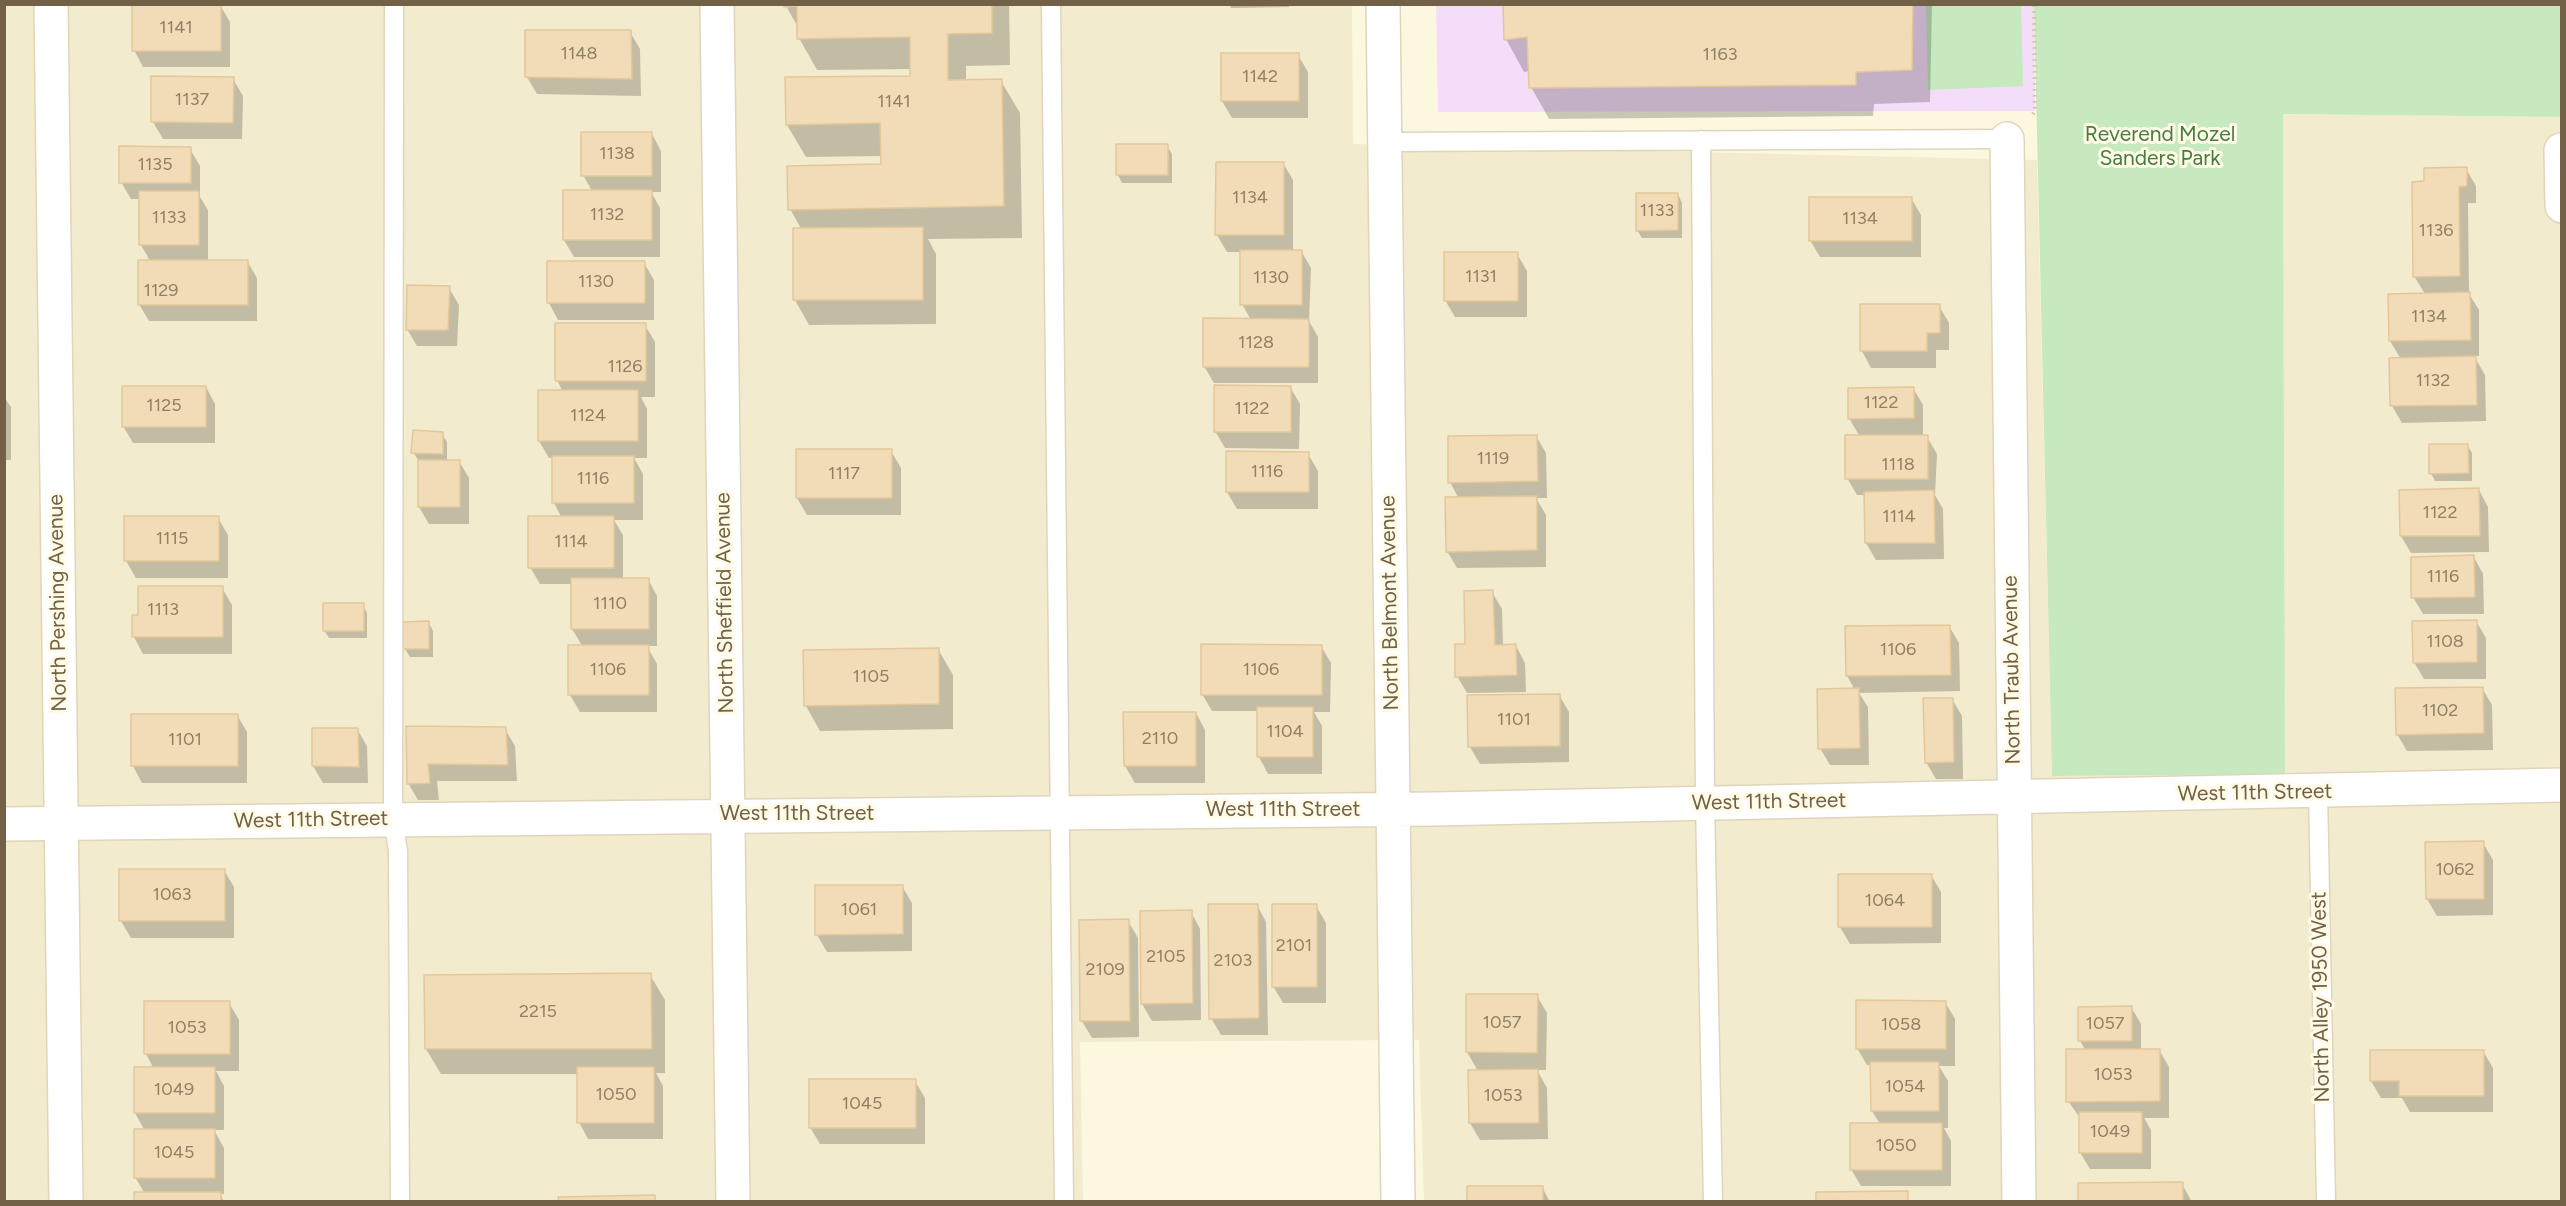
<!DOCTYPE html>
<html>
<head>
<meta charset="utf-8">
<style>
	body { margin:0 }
	#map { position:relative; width:2566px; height:1206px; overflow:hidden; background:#fcf8e0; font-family:Figtree,sans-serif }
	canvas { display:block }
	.frame { position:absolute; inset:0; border:6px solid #726147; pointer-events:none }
</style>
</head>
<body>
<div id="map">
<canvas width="2566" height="1206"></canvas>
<div class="frame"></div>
</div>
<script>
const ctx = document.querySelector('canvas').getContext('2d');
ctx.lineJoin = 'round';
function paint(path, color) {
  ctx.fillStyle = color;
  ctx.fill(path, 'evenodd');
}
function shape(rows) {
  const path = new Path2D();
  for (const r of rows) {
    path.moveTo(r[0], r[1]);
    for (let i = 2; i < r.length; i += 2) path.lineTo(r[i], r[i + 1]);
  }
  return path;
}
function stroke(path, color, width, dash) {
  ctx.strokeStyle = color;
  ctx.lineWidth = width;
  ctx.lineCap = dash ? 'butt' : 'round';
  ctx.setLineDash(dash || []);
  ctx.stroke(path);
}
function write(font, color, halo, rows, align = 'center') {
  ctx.font = font + ' Figtree,sans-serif';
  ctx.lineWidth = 6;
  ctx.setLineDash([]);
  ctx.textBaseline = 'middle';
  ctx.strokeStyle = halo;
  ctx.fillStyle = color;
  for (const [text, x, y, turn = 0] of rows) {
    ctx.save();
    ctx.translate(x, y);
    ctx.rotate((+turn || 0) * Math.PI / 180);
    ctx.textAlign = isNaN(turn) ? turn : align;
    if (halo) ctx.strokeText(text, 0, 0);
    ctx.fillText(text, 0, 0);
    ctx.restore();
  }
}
paint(shape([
	[5,5,1352,5,1353,144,2037,160,2052,776,2285,773,2283,114,2561,117,2561,1201,1424,1201,1419,1040,1080,1042,1083,1201,5,1202]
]), '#f3ebce');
paint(shape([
	[1436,5,2034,5,2035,111,1438,112]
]), '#f4ddf8');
paint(shape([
	[1926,5,2021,5,2023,86,1928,90],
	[2034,5,2561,5,2561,117,2283,114,2285,774,2052,776]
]), '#c6e9bf');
paint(shape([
	[163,4,266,4,266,5,220,5,230,22,230,67,143,67,134,50],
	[785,4,1009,4,1010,65,966,66,966,81,1001,81,1020,113,1022,238,928,239,936,254,936,324,809,325,795,300,802,230,790,209,882,166,882,156,806,157,787,125,912,77,912,69,817,70,799,38,799,29],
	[1229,4,1289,4,1289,7,1231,8],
	[1505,4,1932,4,1930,102,1874,104,1873,116,1549,119,1531,87,1530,71,1524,72,1506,39],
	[527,31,630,32,640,49,641,96,537,94,527,77],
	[1298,55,1308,72,1308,118,1232,118,1222,101],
	[233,79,243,96,242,139,163,139,153,122],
	[652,134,661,151,661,192,651,192,660,208,660,257,574,257,564,240,592,191,583,175],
	[1167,146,1172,154,1172,183,1122,183,1118,175],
	[190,149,200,166,200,197,208,210,208,261,247,261,257,278,257,321,149,321,139,304,150,261,141,245,141,199,131,199,121,182],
	[1283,163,1293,180,1293,251,1301,251,1311,268,1309,321,1318,337,1318,383,1214,383,1204,366,1251,320,1242,304,1241,252,1227,252,1217,235],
	[2466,169,2476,186,2476,203,2468,203,2469,294,2479,310,2479,356,2474,356,2485,375,2486,421,2402,423,2392,406,2401,359,2390,341,2425,294,2414,276,2426,183],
	[1678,194,1682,203,1682,238,1642,238,1637,230],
	[1911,198,1921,215,1921,257,1820,257,1810,240],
	[1517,254,1527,271,1527,317,1455,317,1445,300],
	[644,263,654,280,654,320,558,320,549,303],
	[449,288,459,305,457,346,417,346,407,329],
	[1939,306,1949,323,1949,350,1936,350,1936,368,1871,368,1862,351],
	[645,325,655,342,655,397,641,397,647,409,647,458,634,458,643,474,643,520,614,520,623,535,623,579,648,579,657,596,657,646,647,646,657,664,657,712,580,712,570,695,583,647,572,629,572,584,540,584,530,567,562,518,554,503,554,458,549,458,539,441,563,392,557,380],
	[206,387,215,404,215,443,133,443,123,426],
	[1290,387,1300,404,1299,449,1225,448,1215,431],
	[1913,388,1923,405,1923,437,1927,437,1937,454,1935,495,1943,509,1944,559,1876,560,1866,543,1866,495,1857,495,1847,478,1860,437,1849,418],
	[4,397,11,407,11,460,4,460],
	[442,434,447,442,447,461,459,461,469,478,469,524,429,524,419,507,419,461,413,452],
	[1536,436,1546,453,1547,498,1536,498,1546,515,1546,567,1457,568,1447,551,1459,499,1450,482],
	[2467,445,2472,453,2472,481,2435,481,2431,473],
	[891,451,901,468,901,515,807,515,797,498],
	[1308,454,1318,471,1318,509,1237,509,1227,492],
	[2479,490,2488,507,2489,552,2411,553,2401,536],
	[218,518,228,535,228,578,136,578,126,561],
	[2474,557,2483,574,2484,614,2423,614,2413,597],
	[222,588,232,605,232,654,143,654,134,637,139,616],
	[1492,592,1502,609,1503,646,1516,646,1525,663,1526,692,1467,693,1457,676,1467,646],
	[363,605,367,613,367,638,329,638,324,630],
	[2476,621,2486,638,2486,679,2424,679,2414,662],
	[429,623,433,631,433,657,410,657,405,649],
	[1949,626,1959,643,1960,691,1859,693,1868,707,1869,765,1830,765,1820,748,1855,690,1847,676],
	[1321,646,1331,663,1330,712,1314,712,1322,726,1322,774,1268,774,1259,757,1259,711,1212,711,1202,694],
	[938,649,953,675,953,729,820,731,806,706],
	[2482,688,2492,705,2493,750,2407,751,2397,734],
	[1559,695,1569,712,1569,762,1480,764,1470,747,1469,697],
	[1952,699,1962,716,1963,779,1936,779,1926,762],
	[1196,713,1205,730,1205,783,1135,783,1125,766],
	[237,715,247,732,247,783,142,783,133,766],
	[407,727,505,729,515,746,517,781,437,781,439,800,418,800,408,783],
	[357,729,367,746,368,783,323,783,313,766],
	[2483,843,2493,860,2493,915,2437,916,2427,899],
	[224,870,234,887,234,938,131,938,121,921],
	[1931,875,1941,892,1941,943,1850,944,1840,927],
	[902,886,912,903,912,951,827,952,817,935],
	[1257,905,1266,922,1268,1035,1221,1035,1211,1018],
	[1316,906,1326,923,1326,1003,1283,1003,1273,986],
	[1191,912,1200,929,1201,1020,1152,1021,1142,1004],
	[1128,921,1138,938,1139,1037,1092,1038,1082,1021],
	[650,975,665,1000,665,1073,656,1073,663,1086,663,1139,588,1139,579,1122,579,1074,441,1074,426,1049],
	[1468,995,1537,996,1547,1013,1546,1070,1537,1070,1547,1088,1548,1139,1480,1140,1470,1123,1478,1071,1467,1052],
	[1945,1002,1955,1019,1955,1066,1939,1066,1948,1081,1948,1128,1944,1128,1951,1141,1951,1186,1861,1186,1851,1169,1880,1124,1872,1111,1872,1065,1867,1065,1857,1048],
	[229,1003,239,1020,239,1071,216,1071,224,1086,224,1130,214,1130,224,1148,224,1194,220,1194,224,1202,135,1202,145,1194,135,1177,145,1131,135,1113,154,1069,146,1054],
	[2131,1007,2141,1024,2141,1050,2159,1050,2169,1067,2169,1118,2144,1118,2151,1130,2151,1169,2090,1169,2080,1152,2080,1118,2068,1101,2086,1051,2080,1041],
	[2483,1051,2493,1068,2493,1112,2410,1112,2402,1098,2381,1098,2371,1081],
	[915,1081,925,1098,925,1144,820,1144,810,1127],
	[2182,1184,2192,1202,2080,1202],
	[1542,1187,1550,1202,1469,1202]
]), '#0003');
const building = shape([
	[132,4,221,4,221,51,132,51,132,4],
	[784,4,992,4,992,33,948,34,948,80,1002,79,1004,206,788,210,787,166,881,164,880,123,786,125,785,77,910,76,910,37,797,39,797,6,784,7,784,4],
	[1503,4,1913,4,1912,70,1856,72,1856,85,1529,88,1527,37,1504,40,1503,4],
	[525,30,631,30,632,79,525,77,525,30],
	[1221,53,1299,53,1299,101,1221,101,1221,53],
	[151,76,234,77,233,123,151,122,151,76],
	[581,132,652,132,652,176,581,176,581,132],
	[1116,144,1168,144,1168,175,1116,175,1116,144],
	[119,146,191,147,191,183,119,183,119,146],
	[1216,162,1284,162,1284,235,1215,235,1216,162],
	[2467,167,2467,186,2459,187,2460,276,2413,277,2412,182,2424,181,2424,168,2467,167],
	[563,190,652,190,652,240,563,240,563,190],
	[139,191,199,191,199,245,139,245,139,191],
	[1636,193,1678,193,1678,230,1636,231,1636,193],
	[1809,197,1912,197,1912,241,1809,241,1809,197],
	[923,227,923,300,793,300,793,228,923,227],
	[1240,250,1302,250,1302,305,1240,305,1240,250],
	[1444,252,1518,252,1518,301,1444,301,1444,252],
	[138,260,248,260,248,305,138,305,138,260],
	[547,261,645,261,645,303,547,303,547,261],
	[407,285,450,286,448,330,406,330,407,285],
	[2470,292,2471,340,2389,341,2388,294,2470,292],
	[1860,304,1940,304,1940,333,1927,333,1927,351,1860,351,1860,304],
	[1203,318,1309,319,1309,367,1203,367,1203,318],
	[555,323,646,323,646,381,555,381,555,323],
	[2476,356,2477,405,2390,406,2389,358,2476,356],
	[1214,385,1291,386,1291,432,1214,432,1214,385],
	[122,386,206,386,206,427,122,427,122,386],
	[1914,387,1914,418,1848,419,1848,388,1914,387],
	[538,390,638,390,638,441,538,441,538,390],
	[413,430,443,432,443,454,411,453,413,430],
	[1537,435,1538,481,1448,483,1448,436,1537,435],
	[1845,435,1928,435,1928,479,1845,479,1845,435],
	[2429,444,2468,444,2469,473,2429,474,2429,444],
	[796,449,892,449,892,498,796,498,796,449],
	[1226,451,1309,452,1309,492,1226,492,1226,451],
	[552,456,634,456,634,503,552,503,552,456],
	[418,460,460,460,460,507,418,507,418,460],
	[2479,488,2480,536,2400,536,2399,490,2479,488],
	[1934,490,1935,543,1865,543,1864,492,1934,490],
	[1537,496,1537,550,1446,552,1445,497,1537,496],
	[124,516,219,516,219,561,124,561,124,516],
	[528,516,614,516,614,568,528,568,528,516],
	[2474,555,2475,597,2411,598,2411,557,2474,555],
	[571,578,649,578,649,629,571,629,571,578],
	[138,586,223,586,223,637,132,637,132,615,138,615,138,586],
	[1493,590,1495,645,1516,644,1517,675,1455,677,1455,644,1465,644,1464,591,1493,590],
	[323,603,364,603,364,631,323,631,323,603],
	[2477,620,2477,662,2413,663,2412,621,2477,620],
	[429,621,429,649,403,649,403,622,429,621],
	[1950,625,1951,675,1846,676,1845,626,1950,625],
	[1201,644,1322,645,1322,695,1201,695,1201,644],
	[568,645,649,645,649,695,568,695,568,645],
	[939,648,939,704,804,706,803,650,939,648],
	[2483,687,2484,733,2396,735,2395,688,2483,687],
	[1859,688,1860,748,1818,749,1817,689,1859,688],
	[1560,694,1560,746,1468,747,1467,695,1560,694],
	[1923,698,1953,698,1954,762,1925,763,1923,698],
	[1257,707,1313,707,1313,757,1257,757,1257,707],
	[1123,712,1196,712,1196,766,1124,766,1123,712],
	[131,714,238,714,238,766,131,766,131,714],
	[406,726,506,727,508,765,428,764,430,783,407,784,406,726],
	[312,728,358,728,359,767,312,766,312,728],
	[2484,841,2484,899,2426,899,2425,842,2484,841],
	[119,869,225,869,225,921,119,921,119,869],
	[1838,874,1932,874,1932,927,1838,927,1838,874],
	[815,885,903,885,903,934,815,935,815,885],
	[1208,904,1258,904,1259,1018,1209,1019,1208,904],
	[1272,904,1317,904,1317,987,1272,987,1272,904],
	[1192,910,1193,1003,1141,1004,1140,911,1192,910],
	[1129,919,1130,1021,1080,1021,1079,920,1129,919],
	[651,973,652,1049,425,1049,424,975,651,973],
	[1466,994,1538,994,1537,1053,1466,1052,1466,994],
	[1856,1000,1946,1001,1946,1049,1856,1049,1856,1000],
	[144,1001,230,1001,230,1054,144,1054,144,1001],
	[2132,1006,2132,1041,2078,1041,2078,1007,2132,1006],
	[2066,1049,2160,1049,2160,1101,2066,1102,2066,1049],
	[2370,1050,2484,1050,2484,1096,2399,1096,2399,1081,2370,1081,2370,1050],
	[1870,1062,1939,1062,1939,1111,1871,1111,1870,1062],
	[134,1067,215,1067,215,1113,134,1113,134,1067],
	[577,1067,654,1067,654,1123,577,1123,577,1067],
	[1538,1069,1539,1123,1469,1123,1468,1070,1538,1069],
	[809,1079,916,1079,916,1128,809,1128,809,1079],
	[2079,1112,2142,1112,2142,1153,2079,1153,2079,1112],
	[1850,1123,1942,1123,1942,1170,1850,1170,1850,1123],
	[134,1129,215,1129,215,1178,134,1178,134,1129],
	[2183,1182,2183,1202,2078,1202,2078,1183,2183,1182],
	[1467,1186,1543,1186,1543,1202,1467,1202,1467,1186],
	[1908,1191,1908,1202,1816,1202,1816,1192,1908,1191],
	[134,1192,221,1192,221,1202,134,1202,134,1192],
	[655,1195,655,1202,559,1202,558,1197,655,1195]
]);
paint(building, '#f1dcb7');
stroke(building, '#e4c798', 1.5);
const lane = shape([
	[394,4,393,819,398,851,400,1202],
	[1051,4,1064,1202],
	[1701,140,1705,803,1713,1202],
	[1385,142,2007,139],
	[2318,791,2326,1202]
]);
const street = shape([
	[717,4,733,1202],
	[1383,4,1398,1202],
	[2007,139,2019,1202],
	[2561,150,2562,206],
	[4,824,1435,809,2562,785]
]);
const secondary = shape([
	[51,4,66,1202]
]);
stroke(lane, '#e0d5bc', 21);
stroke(street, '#e0d5bc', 36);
stroke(secondary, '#e2d5b7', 36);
stroke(shape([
	[2033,114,2035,111,2034,4]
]), '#d6bf9b', 4, [1.5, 4.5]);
stroke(lane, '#fff', 18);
stroke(street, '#fff', 33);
stroke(secondary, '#fff', 33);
write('18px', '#928063', null, [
	["1141",176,28],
	["1148",579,54],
	["1163",1720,55],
	["1142",1260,77],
	["1137",192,100],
	["1141",894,102],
	["1138",617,154],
	["1135",155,165],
	["1134",1250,198],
	["1133",1657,211],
	["1132",607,215],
	["1133",169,218],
	["1134",1860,219],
	["1136",2436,231],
	["1131",1481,277],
	["1130",1271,278],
	["1130",596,282],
	["1129",161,291],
	["1134",2429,317],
	["1128",1256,343],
	["1126",625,367],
	["1132",2433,381],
	["1122",1881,403],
	["1125",164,406],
	["1122",1252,409],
	["1124",588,416],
	["1119",1493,459],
	["1118",1898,465],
	["1116",1267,472],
	["1117",844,474],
	["1116",593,479],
	["1122",2440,513],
	["1114",1899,517],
	["1115",172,539],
	["1114",571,542],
	["1116",2443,577],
	["1110",610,604],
	["1113",163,610],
	["1108",2445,642],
	["1106",1898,650],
	["1106",608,670],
	["1106",1261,670],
	["1105",871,677],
	["1102",2440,711],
	["1101",1514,720],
	["1104",1285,732],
	["2110",1160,739],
	["1101",185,740],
	["1062",2455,870],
	["1063",172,895],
	["1064",1885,901],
	["1061",859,910],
	["2101",1294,946],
	["2105",1166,957],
	["2103",1233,961],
	["2109",1105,970],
	["2215",538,1012],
	["1057",1502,1023],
	["1057",2105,1024],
	["1058",1901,1025],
	["1053",187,1028],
	["1053",2113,1075],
	["1054",1905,1087],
	["1049",174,1090],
	["1050",616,1095],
	["1053",1503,1096],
	["1045",862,1104],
	["1049",2110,1132],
	["1050",1896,1146],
	["1045",174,1153]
]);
write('21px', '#467e42', '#fffbe6', [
	["Reverend Mozel",2160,135],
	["Sanders Park",2160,159]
]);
write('21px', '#726147', '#fffbe6', [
	["North Pershing Avenue",58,603,-91],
	["North Sheffield Avenue",725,603,-91],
	["North Belmont Avenue",1390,603,-91],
	["North Traub Avenue",2012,670,-91],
	["West 11th Street",2255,793,-1],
	["West 11th Street",1769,802,-1],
	["West 11th Street",1283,810],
	["West 11th Street",797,814],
	["West 11th Street",311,820,-1],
	["North Alley 1950 West",2321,997,-91]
]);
</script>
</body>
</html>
